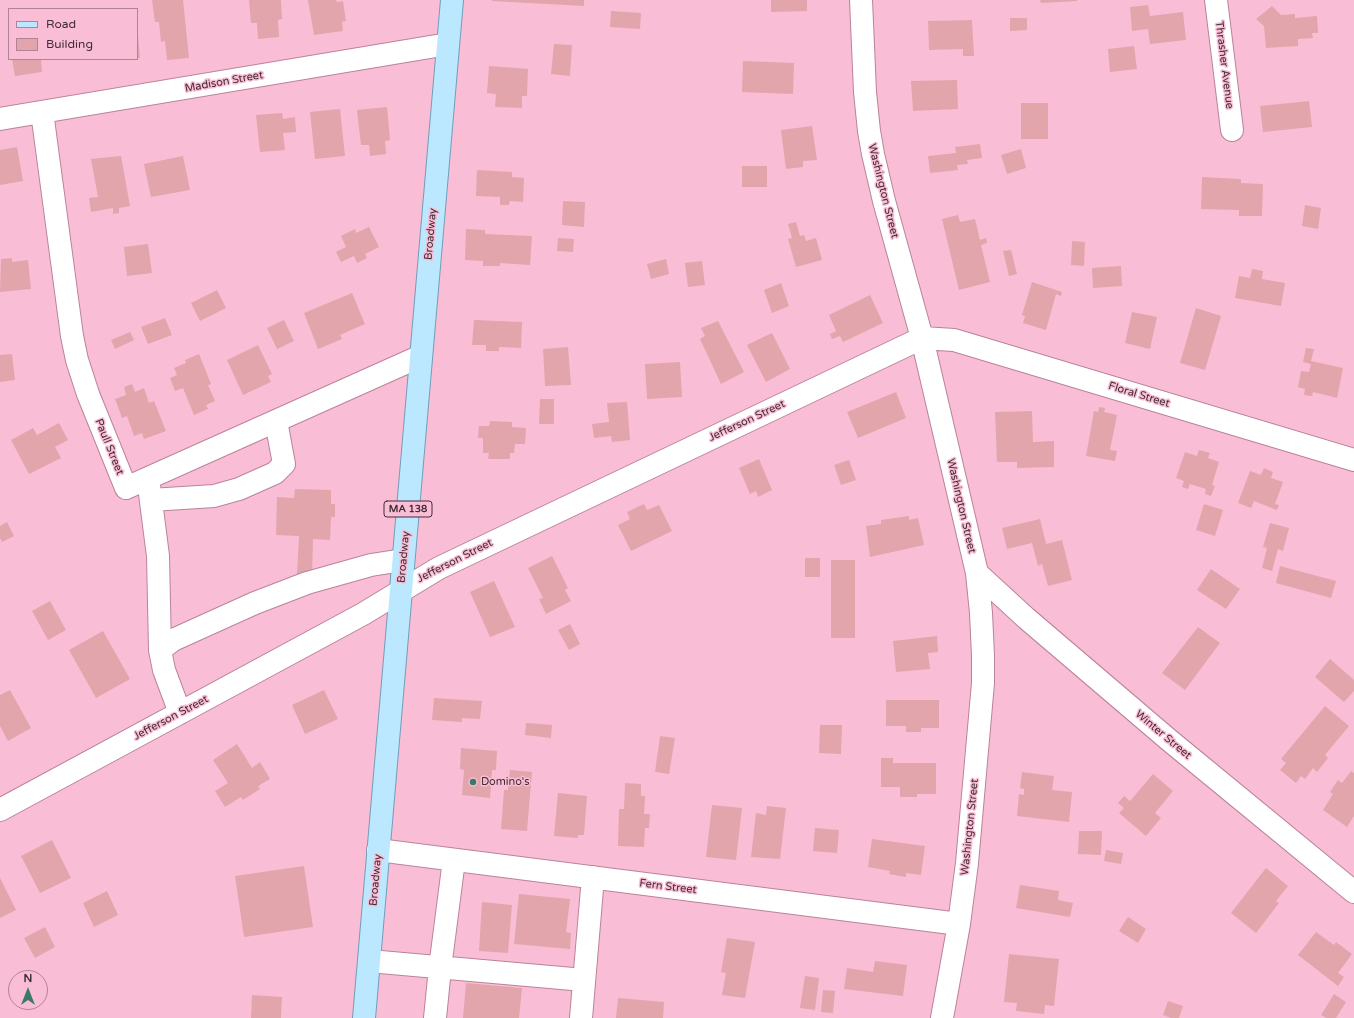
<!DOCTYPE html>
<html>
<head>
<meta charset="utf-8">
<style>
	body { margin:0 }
	#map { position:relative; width:1354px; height:1018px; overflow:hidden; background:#f9bed6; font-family:"Varela Round",sans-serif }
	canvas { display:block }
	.legend { position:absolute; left:8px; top:8px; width:130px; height:52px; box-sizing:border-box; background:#f9bed6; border:1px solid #b08496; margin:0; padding:5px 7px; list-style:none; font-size:12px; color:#422c35 }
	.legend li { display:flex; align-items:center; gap:8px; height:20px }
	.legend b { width:20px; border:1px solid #b08496 }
	.north { position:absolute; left:8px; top:970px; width:40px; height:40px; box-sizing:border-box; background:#f9bed6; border:1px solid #b08496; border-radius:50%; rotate:0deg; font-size:11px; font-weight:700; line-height:16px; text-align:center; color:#422c35 }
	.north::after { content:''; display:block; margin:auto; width:14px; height:18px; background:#3a7a67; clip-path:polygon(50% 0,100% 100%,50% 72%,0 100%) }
</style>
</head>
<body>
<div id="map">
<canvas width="1354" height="1018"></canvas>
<ul class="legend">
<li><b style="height:5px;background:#bbe8ff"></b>Road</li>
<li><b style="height:11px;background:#e2a5ab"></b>Building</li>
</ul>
<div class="north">N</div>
</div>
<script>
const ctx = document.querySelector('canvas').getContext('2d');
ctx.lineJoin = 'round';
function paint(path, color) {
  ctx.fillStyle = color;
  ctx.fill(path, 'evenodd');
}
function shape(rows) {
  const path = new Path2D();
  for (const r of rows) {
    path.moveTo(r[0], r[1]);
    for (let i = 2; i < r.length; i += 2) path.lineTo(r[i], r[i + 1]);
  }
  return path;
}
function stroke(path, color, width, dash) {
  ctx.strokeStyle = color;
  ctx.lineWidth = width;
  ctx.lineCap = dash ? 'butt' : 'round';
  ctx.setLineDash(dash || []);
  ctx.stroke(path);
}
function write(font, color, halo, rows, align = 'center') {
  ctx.font = font + ' "Varela Round",sans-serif';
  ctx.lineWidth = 3;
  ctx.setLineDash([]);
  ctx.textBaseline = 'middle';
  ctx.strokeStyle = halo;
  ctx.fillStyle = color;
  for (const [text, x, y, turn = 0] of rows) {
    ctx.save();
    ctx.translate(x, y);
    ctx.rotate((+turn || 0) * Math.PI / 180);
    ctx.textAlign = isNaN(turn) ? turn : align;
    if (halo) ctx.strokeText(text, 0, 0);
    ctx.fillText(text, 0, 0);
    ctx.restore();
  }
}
paint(shape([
	[152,0,183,0,189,58,167,60,165,41,161,42,159,22,155,22],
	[249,0,281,0,282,19,278,20,279,37,258,39,257,23,251,23],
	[308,0,336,0,337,2,343,1,346,21,342,22,343,31,314,35],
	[492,0,584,0,584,6,492,1],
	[771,0,807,0,807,11,771,12],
	[1040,0,1077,0,1077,1,1041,3],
	[1148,5,1150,16,1183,12,1186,40,1150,44,1148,29,1132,31,1130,7],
	[1272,6,1281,15,1295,14,1295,18,1317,16,1318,33,1312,33,1313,38,1298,39,1298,46,1266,48,1264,26,1256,19],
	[611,11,641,13,640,29,610,27],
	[1010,18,1027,18,1027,30,1010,31],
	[972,20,974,56,963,56,963,49,929,50,928,21],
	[137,35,138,35,140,58,137,58],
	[554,44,572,45,570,76,551,74],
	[1134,46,1137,69,1110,72,1108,49],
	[12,59,41,59,42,72,15,76],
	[743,61,794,63,793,94,742,92],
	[489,66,528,69,527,96,522,96,522,108,495,107,496,94,487,93],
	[957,80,958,109,913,111,911,81],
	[1309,101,1312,127,1263,132,1260,106],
	[1021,103,1048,103,1048,139,1021,139],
	[387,107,390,140,385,141,386,154,370,156,369,145,361,145,357,110],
	[340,109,345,156,315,159,310,112],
	[282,113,283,119,295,117,296,132,283,133,285,150,260,152,256,115],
	[812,126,817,160,803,161,803,167,786,169,781,130],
	[980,144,982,158,967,160,968,164,957,165,958,170,930,173,928,156,956,153,955,147],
	[17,147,23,181,0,185,0,150],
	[1021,149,1026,168,1007,174,1001,155],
	[121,156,130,206,119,208,119,213,113,214,113,208,91,212,89,198,98,197,91,159],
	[183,156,190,190,151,197,144,164],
	[742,166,767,166,767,187,742,187],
	[477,170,512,172,512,177,524,178,523,202,510,201,509,205,500,205,500,197,476,196],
	[1202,177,1241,179,1241,183,1263,184,1262,216,1239,216,1239,210,1201,209],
	[563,201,585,202,584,227,562,225],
	[1305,205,1321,208,1318,229,1302,226],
	[958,215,960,222,975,219,980,240,986,238,987,243,981,245,990,282,959,290,942,219],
	[796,222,800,236,804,235,806,241,816,238,822,260,796,267,788,239,792,238,788,224],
	[369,227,379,247,365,254,367,258,357,263,354,256,341,262,336,252,346,247,341,236,355,229,356,233],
	[466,229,485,230,485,234,532,236,530,265,500,263,500,266,483,266,483,261,465,260],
	[558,238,574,239,573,252,557,251],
	[1072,241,1085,242,1084,266,1071,265],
	[148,244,152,273,127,276,124,247],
	[1011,250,1017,274,1009,276,1003,251],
	[12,258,12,262,28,260,31,289,0,292,1,259],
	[666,259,669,274,651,279,647,264],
	[702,261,705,285,688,287,685,263],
	[1121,266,1122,286,1093,288,1092,268],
	[1252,269,1263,271,1262,279,1285,283,1281,306,1235,298,1239,276,1250,278],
	[1032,282,1062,292,1061,296,1056,294,1046,330,1023,323,1025,316,1022,315],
	[781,283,789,306,772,313,764,290],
	[217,290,226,308,200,321,191,303],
	[352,293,365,324,340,335,342,339,318,349,304,313],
	[870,295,883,323,843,342,840,336,832,339,830,334,836,331,829,315],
	[1196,308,1221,316,1205,370,1180,363],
	[1132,312,1157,317,1150,349,1125,343],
	[165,318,172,335,148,344,141,327],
	[284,320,294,341,277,349,267,328],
	[474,320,522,322,521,348,499,347,499,351,486,351,486,345,472,345],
	[718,321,744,372,721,384,700,339,705,336,701,328],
	[130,332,134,340,115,349,111,340],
	[772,333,790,369,766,382,747,345],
	[258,345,272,374,268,376,271,382,243,395,227,360],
	[568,347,571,385,545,386,543,349],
	[1306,348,1314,349,1311,361,1343,368,1337,398,1313,392,1312,396,1304,395,1305,389,1298,387,1301,371,1309,372,1311,364,1303,362],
	[12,354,15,380,0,382,0,355],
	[199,354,211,384,208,385,215,401,206,405,208,409,194,415,183,388,175,391,170,378,177,375,174,368,186,363,185,360],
	[680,362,682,397,647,399,645,364],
	[132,384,135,392,144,388,149,403,154,401,166,431,144,439,142,433,134,436,127,416,122,418,115,399,126,395,124,387],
	[896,392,906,418,858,438,847,412],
	[540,399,554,399,554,424,539,424],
	[627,402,630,440,612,442,611,436,594,438,592,424,609,422,607,403],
	[1099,407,1105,408,1104,412,1117,415,1110,450,1117,451,1115,461,1086,456,1094,411,1098,412],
	[1032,411,1033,442,1054,441,1054,467,1017,468,1017,462,997,462,995,412],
	[490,421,512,422,512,427,526,428,525,444,515,444,514,453,510,453,510,459,488,459,489,453,483,453,483,438,478,438,479,426,489,426],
	[59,423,68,440,55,447,61,458,29,474,11,440,33,428,37,435],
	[1199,450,1210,453,1208,458,1219,462,1212,485,1215,486,1211,496,1205,494,1206,489,1190,484,1188,489,1182,487,1184,481,1176,478,1185,452,1197,456],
	[759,459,772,490,758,497,756,491,750,494,739,468],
	[849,460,856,480,841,485,834,465],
	[1264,468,1273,472,1271,478,1283,482,1275,504,1279,505,1277,510,1254,501,1251,508,1238,503,1250,471,1261,475],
	[295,489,331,490,331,504,335,504,335,517,331,517,330,540,313,539,312,576,297,575,299,536,276,535,277,497,294,498],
	[644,504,647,510,659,505,672,531,631,551,618,525,630,519,627,512],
	[1204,504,1223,510,1215,536,1196,530],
	[909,516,909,520,918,518,924,545,870,557,866,526,881,524,881,520],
	[1040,519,1046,544,1062,540,1072,580,1048,586,1042,564,1038,566,1032,543,1007,549,1002,528],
	[7,522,14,536,2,542,0,538,0,526],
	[1270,523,1289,528,1283,551,1278,549,1272,571,1262,568,1267,548,1263,547],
	[552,556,568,588,565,590,571,601,546,614,539,599,543,598,528,568],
	[805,558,820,558,820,577,805,577],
	[831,560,855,560,855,638,831,638],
	[1280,566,1336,581,1331,598,1276,583],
	[1211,569,1240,589,1226,609,1197,590],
	[494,581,515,627,490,637,470,592],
	[50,601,66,630,48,640,32,611],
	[570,624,580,644,569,650,558,630],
	[1198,627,1220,643,1185,690,1162,673],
	[103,631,130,679,96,698,69,650],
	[937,636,938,652,928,653,930,669,896,672,893,641],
	[1330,659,1354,680,1354,691,1344,702,1315,677],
	[10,690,31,728,8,741,0,726,0,695],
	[324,690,338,719,305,734,292,705],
	[434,698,482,701,480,719,462,718,462,722,432,720],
	[886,700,939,700,939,728,921,728,921,732,906,732,906,726,886,726],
	[1325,706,1349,726,1325,755,1328,758,1317,772,1313,768,1305,779,1301,776,1296,783,1280,770,1286,763,1281,759],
	[526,723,552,725,551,738,525,735],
	[820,725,842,725,841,754,819,753],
	[660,736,675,738,669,774,655,772],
	[237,744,252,768,260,762,270,779,258,786,260,789,243,800,241,797,225,807,215,791,228,783,213,760],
	[461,748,497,751,496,770,492,770,490,798,462,795,464,770,460,769],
	[881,758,893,758,893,763,936,763,936,794,917,794,917,797,900,797,900,787,881,787],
	[510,770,532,772,527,831,501,829,504,790,508,790],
	[1351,771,1354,773,1354,816,1347,827,1323,810,1333,794,1330,792,1338,780,1342,783],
	[1022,772,1054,776,1052,790,1072,792,1069,822,1017,816,1019,794,1024,795,1024,789,1020,788],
	[1153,774,1173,791,1155,813,1161,818,1146,836,1119,813,1124,808,1118,803,1124,796,1130,801],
	[625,783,641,784,641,796,645,796,644,814,650,814,649,828,645,828,644,847,618,846,619,809,624,809],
	[558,793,587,796,584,835,578,835,578,838,554,836],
	[712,805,742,808,736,860,706,857],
	[767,806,786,808,780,859,751,857,756,813,766,815],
	[815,828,839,830,837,853,813,851],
	[1079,831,1102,831,1101,855,1078,854],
	[872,839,925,846,921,875,906,873,906,877,889,874,890,871,868,867],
	[52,840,71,878,40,893,21,856],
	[1106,850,1123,853,1121,864,1104,861],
	[304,866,313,927,244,937,235,876],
	[1266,868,1288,886,1276,901,1279,903,1256,933,1231,913],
	[0,878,16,910,0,918],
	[1020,885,1059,891,1058,900,1073,903,1070,917,1016,908],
	[107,891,118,915,94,927,83,903],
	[519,894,570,899,566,932,571,933,570,949,514,944],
	[482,902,512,905,508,953,479,951],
	[1128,917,1146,929,1138,943,1119,931],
	[45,927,55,947,35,958,24,938],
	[1316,932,1334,945,1336,942,1352,954,1338,973,1344,977,1338,986,1298,955],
	[727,938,755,942,745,998,722,995,726,973,721,972],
	[1009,954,1059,959,1054,1006,1045,1005,1044,1014,1016,1011,1017,1003,1004,1002],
	[875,961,907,965,903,996,844,989,847,968,873,972],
	[805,976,819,978,815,1010,800,1008],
	[466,983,522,988,519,1018,463,1018],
	[823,990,835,991,833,1013,821,1012],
	[1334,994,1346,1002,1336,1018,1327,1018,1321,1015],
	[252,995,282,997,281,1018,251,1018],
	[618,998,664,1002,663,1018,616,1018],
	[1168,1001,1183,1006,1179,1018,1171,1018,1163,1015]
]), '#e2a5ab');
const minor = shape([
	[861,0,865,92,869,131,873,154,884,201,922,338,977,573,981,613,983,656,983,683,967,863,959,924,942,1018],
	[1216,0,1232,130],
	[42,112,72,336,77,360,88,394,126,488,421,356],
	[0,119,448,44],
	[149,486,158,556,160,650],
	[151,500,214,496,239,489,275,473,284,464,276,421],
	[977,573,1026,618,1169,740,1354,892],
	[180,713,164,670,160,650,173,640,255,603,307,583,371,565,403,560],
	[0,810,363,614,439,568,922,338,954,340,1354,460],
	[378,850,959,924],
	[369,961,584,980],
	[435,1018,440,968,454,860],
	[581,1018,593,877]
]);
const major = shape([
	[364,1018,452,0]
]);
stroke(minor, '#ba839a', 24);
stroke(major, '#739cb8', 24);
stroke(minor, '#fff', 22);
stroke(major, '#bbe8ff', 22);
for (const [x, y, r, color] of [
	[473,782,4,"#3a7a67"]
]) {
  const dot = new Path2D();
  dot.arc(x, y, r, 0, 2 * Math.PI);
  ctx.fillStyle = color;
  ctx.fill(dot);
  stroke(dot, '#f9bed6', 1.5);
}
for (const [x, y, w] of [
	[408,509,48]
]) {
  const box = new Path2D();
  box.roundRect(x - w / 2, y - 8, w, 16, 3);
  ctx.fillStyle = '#f9bed6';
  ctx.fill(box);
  stroke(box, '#422c35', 1);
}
write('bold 10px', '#422c35', null, [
	["MA 138",408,509]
]);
write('11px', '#422c35', '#f9bed6', [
	["Thrasher Avenue",1224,65,83],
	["Madison Street",224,82,-10],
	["Washington Street",883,191,76],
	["Broadway",431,234,-85],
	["Floral Street",1139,395,17],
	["Jefferson Street",747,421,-25],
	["Paull Street",109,447,68],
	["Washington Street",961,506,77],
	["Broadway",404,557,-85],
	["Jefferson Street",455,561,-27],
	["Jefferson Street",171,718,-28],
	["Winter Street",1163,735,40],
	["Washington Street",970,827,-84],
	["Broadway",376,880,-85],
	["Fern Street",668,887,7]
]);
write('11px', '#422c35', '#f9bed6', [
	["Domino's",481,782]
], 'left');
</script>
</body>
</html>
